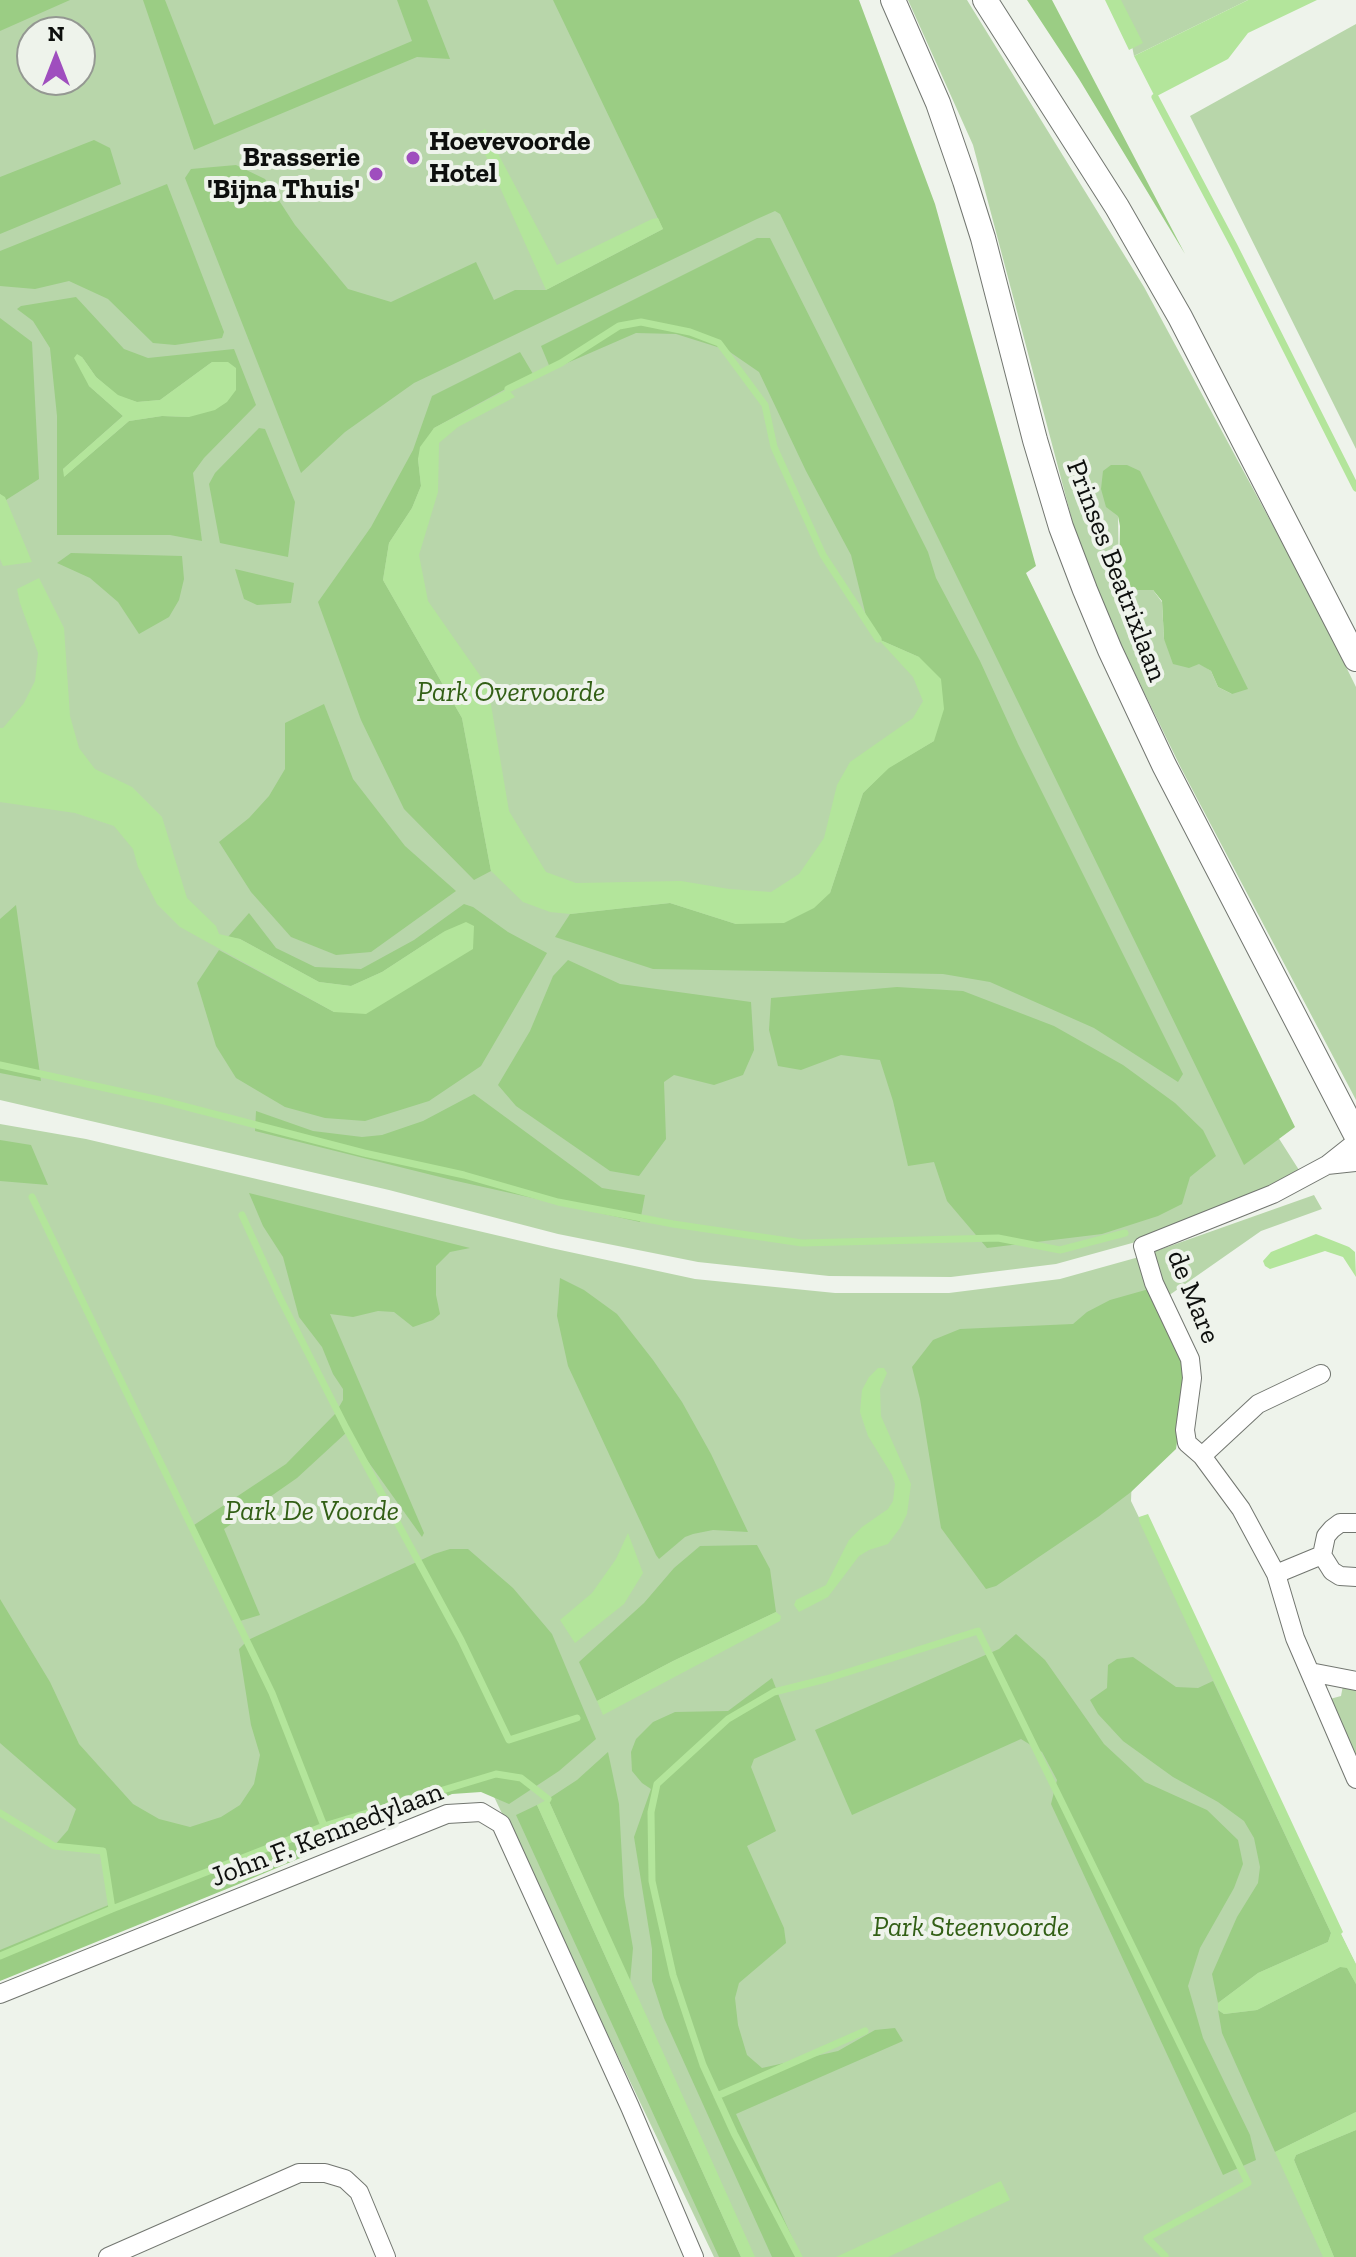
<!DOCTYPE html>
<html>
<head>
<meta charset="utf-8">
<style>
	body { margin:0 }
	#map { position:relative; width:1356px; height:2257px; overflow:hidden; background:#eef3eb; font-family:"Zilla Slab",serif }
	canvas { display:block }
	.north { position:absolute; left:16px; top:16px; width:80px; height:80px; box-sizing:border-box; background:#eef3eb; border:2px solid #949892; border-radius:50%; rotate:0deg; font-size:22px; font-weight:700; line-height:32px; text-align:center; color:#0d0f0d }
	.north::after { content:''; display:block; margin:auto; width:28px; height:36px; background:#9f4ebe; clip-path:polygon(50% 0,100% 100%,50% 72%,0 100%) }
</style>
</head>
<body>
<div id="map">
<canvas width="1356" height="2257"></canvas>
<div class="north">N</div>
</div>
<script>
const ctx = document.querySelector('canvas').getContext('2d');
ctx.lineJoin = 'round';
function paint(path, color) {
  ctx.fillStyle = color;
  ctx.fill(path, 'evenodd');
}
function shape(rows) {
  const path = new Path2D();
  for (const r of rows) {
    path.moveTo(r[0], r[1]);
    for (let i = 2; i < r.length; i += 2) path.lineTo(r[i], r[i + 1]);
  }
  return path;
}
function stroke(path, color, width, dash) {
  ctx.strokeStyle = color;
  ctx.lineWidth = width;
  ctx.lineCap = dash ? 'butt' : 'round';
  ctx.setLineDash(dash || []);
  ctx.stroke(path);
}
function write(font, color, halo, rows, align = 'center') {
  ctx.font = font + ' "Zilla Slab",serif';
  ctx.lineWidth = 8;
  ctx.setLineDash([]);
  ctx.textBaseline = 'middle';
  ctx.strokeStyle = halo;
  ctx.fillStyle = color;
  for (const [text, x, y, turn = 0] of rows) {
    ctx.save();
    ctx.translate(x, y);
    ctx.rotate((+turn || 0) * Math.PI / 180);
    ctx.textAlign = isNaN(turn) ? turn : align;
    if (halo) ctx.strokeText(text, 0, 0);
    ctx.fillText(text, 0, 0);
    ctx.restore();
  }
}
paint(shape([
	[0,0,845,0,995,532,1229,1060,1306,1181,1143,1240,1056,1264,951,1277,829,1276,698,1262,558,1234,389,1190,0,1100],
	[32,32,80,32,80,80,32,80],
	[908,0,967,0,1144,287,1311,596,1356,687,1356,1100,1181,768,1086,573,973,145],
	[1118,516,1232,694,1218,687,1211,671,1164,639,1162,602,1153,590,1137,590,1129,586,1119,575],
	[1111,0,1248,0,1134,56,1130,36],
	[1356,24,1356,449,1190,116],
	[0,1124,86,1139,551,1248,695,1279,835,1293,949,1293,1060,1279,1139,1257,1314,1195,1322,1209,1261,1231,1138,1317,1131,1501,1356,1965,1356,2257,714,2257,486,1780,0,1978],
	[1344,1680,1356,1683,1356,1758,1330,1699,1341,1696]
]), '#b8d6aa');
paint(shape([
	[0,0,70,0,0,31],
	[143,0,165,0,214,125,412,41,397,0,427,0,450,59,417,57,194,150],
	[553,0,859,0,935,204,1036,566,1026,573,1295,1127,1244,1165,780,214,775,211,757,219,414,383,345,432,301,473,185,178,191,169,236,165,265,179,295,225,348,289,391,302,476,262,494,300,515,290,546,290,663,229],
	[1027,0,1052,0,1185,254,1079,79],
	[94,140,110,148,121,184,0,234,0,177],
	[167,184,224,332,222,338,175,345,153,343,108,299,69,281,35,289,0,286,0,251],
	[757,238,770,238,928,552,936,578,980,661,1018,744,1183,1074,1178,1082,1094,1028,990,982,943,974,653,969,555,937,570,914,670,903,736,924,830,893,863,793,888,768,934,741,919,657,878,639,868,624,851,555,806,471,759,372,727,350,676,334,636,333,551,370,541,346],
	[76,297,124,349,148,358,234,349,256,405,204,458,193,473,202,541,170,535,57,535,57,416,50,348,33,321,17,309,21,306],
	[82,357,96,377,118,396,137,402,160,400,212,362,189,417,162,416,129,421,65,476,63,469,123,416,89,386],
	[0,318,32,342,39,479,6,500,0,494],
	[520,352,533,374,434,428,418,459,421,486,412,508,389,543,383,580,462,718,491,871,474,880,404,809,361,720,318,602,371,527,413,450,432,396],
	[259,428,265,429,295,502,288,557,220,543,209,484,215,473],
	[1111,465,1127,465,1140,471,1248,689,1232,694,1218,687,1211,671,1199,664,1189,668,1173,664,1164,639,1162,601,1153,590,1137,590,1129,586,1119,575,1120,526,1118,516,1106,507,1101,489,1103,471],
	[71,553,182,556,184,579,179,600,169,617,139,634,118,602,90,578,57,563],
	[235,569,294,583,291,603,257,605,244,599],
	[324,704,353,779,405,846,456,891,371,952,336,955,291,937,251,892,219,842,249,818,269,796,285,769,285,723],
	[464,904,473,907,508,932,547,953,481,1066,429,1101,365,1121,325,1118,285,1107,236,1078,216,1046,197,983,219,950,334,1012,445,931,382,972,351,986,319,982,240,939,228,937,249,913,276,948,315,967,361,969,414,940],
	[16,905,41,1081,0,1073,0,919],
	[568,960,620,984,751,1002,754,1050,743,1075,714,1085,674,1075,664,1082,666,1139,639,1176,610,1171,516,1106,498,1085,530,1031,553,976],
	[897,987,963,991,1054,1026,1123,1065,1175,1103,1203,1130,1216,1156,1190,1177,1182,1204,1158,1216,1102,1234,987,1248,947,1201,934,1162,908,1166,893,1101,880,1060,841,1055,801,1070,778,1066,769,1030,771,998],
	[474,1094,602,1188,645,1195,640,1222,452,1180,255,1131,256,1111,313,1131,362,1137,382,1135,423,1121],
	[0,1140,31,1145,48,1185,0,1181],
	[249,1193,470,1248,450,1252,436,1266,436,1295,440,1314,433,1320,413,1327,394,1312,378,1311,353,1317,330,1314,424,1533,422,1537,347,1432,297,1478,224,1529,260,1615,240,1621,194,1525,286,1464,335,1414,343,1400,343,1389,333,1374,322,1347,299,1317,283,1257,263,1226],
	[560,1278,584,1290,617,1314,653,1360,682,1402,711,1454,748,1532,713,1530,693,1534,685,1537,659,1559,656,1555,568,1366,557,1316],
	[1149,1289,1185,1364,1186,1377,1176,1449,1131,1492,1098,1517,996,1586,986,1589,941,1528,920,1399,912,1367,933,1340,960,1329,1073,1324,1087,1312,1110,1300],
	[757,1545,770,1569,776,1612,673,1661,597,1701,579,1662,644,1603,674,1568,700,1546],
	[450,1549,468,1549,513,1588,541,1621,552,1634,596,1739,559,1771,509,1804,481,1792,452,1794,234,1886,0,1981,0,1950,111,1904,108,1874,103,1851,54,1846,68,1830,76,1809,0,1743,0,1599,50,1682,79,1744,133,1804,159,1819,190,1827,221,1817,240,1805,254,1784,260,1755,251,1725,239,1649,248,1640,434,1554],
	[1016,1634,1045,1660,1104,1744,1145,1782,1207,1810,1238,1840,1243,1864,1234,1888,1200,1948,1188,1986,1203,2038,1250,2135,1256,2160,1223,2175,1051,1804,1057,1780,1042,1752,1021,1739,852,1815,815,1730,999,1649],
	[1133,1657,1176,1687,1198,1688,1213,1681,1331,1933,1328,1942,1258,1973,1218,2003,1212,1974,1237,1917,1258,1883,1260,1867,1254,1838,1244,1821,1218,1802,1173,1777,1123,1741,1098,1714,1090,1700,1107,1688,1108,1665,1117,1659],
	[772,1678,796,1740,754,1759,751,1767,776,1831,747,1846,784,1928,786,1943,739,1983,735,1998,738,2025,747,2055,762,2068,838,2051,875,2030,895,2028,903,2041,736,2114,801,2257,772,2257,664,2018,652,1981,652,1949,634,1837,651,1789,642,1783,632,1771,631,1752,636,1739,653,1722,675,1712,728,1711],
	[608,1752,619,1804,624,1896,633,1948,630,1982,548,1799,577,1780],
	[537,1805,741,2257,719,2257,516,1815],
	[1340,1967,1347,1967,1356,1984,1356,2112,1275,2152,1222,2033,1218,2010,1224,2014,1257,2010],
	[1356,2130,1356,2257,1334,2257,1294,2160,1296,2155]
]), '#9bcd84');
paint(shape([
	[1105,0,1121,0,1143,43,1129,50],
	[1248,0,1317,0,1248,33,1228,59,1155,97,1134,56],
	[485,129,557,265,652,219,658,218,663,229,546,290,476,134],
	[77,354,82,357,96,377,118,395,137,402,160,400,212,362,228,362,236,368,236,390,227,402,215,410,189,417,162,416,129,421,64,477,63,469,123,416,89,386,74,358],
	[508,389,515,397,458,427,439,443,438,492,419,555,428,601,488,687,509,811,546,872,576,883,681,881,729,889,771,892,799,874,824,838,837,785,850,762,913,718,923,701,913,677,878,639,919,657,941,679,944,709,934,741,889,768,863,793,830,893,814,908,784,923,736,924,670,903,570,914,550,912,523,902,491,871,462,718,383,580,389,543,412,508,421,486,418,459,420,447,434,428],
	[0,494,5,497,32,562,3,566,0,559],
	[39,578,64,628,70,716,79,748,95,769,132,787,162,817,187,898,216,926,219,934,240,939,319,982,351,986,382,972,445,931,466,922,474,926,473,949,366,1014,334,1012,180,927,157,904,138,867,133,849,114,826,75,813,0,802,0,728,3,728,24,703,35,681,38,653,20,603,17,589],
	[1316,1234,1349,1247,1355,1252,1356,1277,1343,1257,1325,1251,1270,1269,1265,1266,1263,1261,1271,1252],
	[878,1368,884,1368,887,1373,880,1389,881,1416,911,1484,907,1514,900,1528,888,1544,869,1550,859,1556,828,1597,799,1612,794,1605,796,1600,826,1585,849,1540,862,1527,888,1509,893,1501,895,1484,892,1475,868,1436,860,1412,862,1390,869,1377],
	[1148,1514,1343,1932,1341,1934,1356,1964,1356,1984,1347,1968,1340,1967,1257,2010,1224,2014,1218,2010,1218,2003,1258,1973,1328,1942,1331,1933,1139,1521,1139,1517],
	[628,1533,643,1573,624,1604,575,1643,560,1620,592,1593,616,1559],
	[776,1612,781,1616,780,1621,603,1715,597,1701,673,1661],
	[548,1799,676,2081,755,2257,741,2257,537,1805],
	[1356,2112,1356,2130,1296,2155,1294,2160,1334,2257,1323,2257,1275,2152],
	[1001,2181,1010,2200,888,2257,836,2257]
]), '#b3e59b');
stroke(shape([
	[1155,97,1234,246,1356,488],
	[508,389,561,363,619,326,641,322,690,332,719,343,765,405,774,447,823,555,878,639],
	[0,1065,164,1101,364,1153,464,1175,558,1202,673,1224,802,1243,998,1238,1060,1250,1125,1233],
	[32,1197,272,1693,324,1826],
	[242,1215,280,1298,346,1428,461,1640,509,1740,577,1718],
	[0,1813,54,1846,103,1851,112,1909],
	[0,1956,112,1909,324,1826,496,1774,521,1778,548,1799],
	[717,2096,865,2031],
	[799,2257,734,2133,703,2065,673,1975,652,1881,651,1812,657,1784,728,1719,774,1692,826,1679,978,1631,1248,2183,1147,2238,1165,2256]
]), '#b3e59b', 7);
const street = shape([
	[1356,1142,1327,1165,1273,1194,1143,1246,1154,1283,1190,1359,1192,1378,1185,1430,1187,1443,1202,1456,1241,1509,1276,1574,1295,1638,1356,1779],
	[1327,1165,1356,1162],
	[1202,1456,1258,1404,1321,1374],
	[1356,1523,1340,1523,1332,1529,1326,1536,1322,1555,1332,1571,1340,1576,1356,1577],
	[1276,1574,1322,1555],
	[1310,1672,1356,1681],
	[0,1994,447,1814,481,1812,501,1824,630,2107,694,2257],
	[108,2257,299,2173,325,2173,345,2179,359,2192,386,2257]
]);
const secondary = shape([
	[893,0,938,103,965,181,983,238,1035,440,1061,527,1085,590,1110,650,1164,765,1356,1135],
	[985,0,1117,207,1180,317,1356,659]
]);
stroke(street, '#727670', 20);
stroke(secondary, '#727670', 26);
stroke(street, '#fff', 18);
stroke(secondary, '#fff', 24);
for (const [x, y, r, color] of [
	[413,158,8,"#9f4ebe"],
	[376,174,8,"#9f4ebe"]
]) {
  const dot = new Path2D();
  dot.arc(x, y, r, 0, 2 * Math.PI);
  ctx.fillStyle = color;
  ctx.fill(dot);
  stroke(dot, '#eef3eb', 3);
}
write('bold 28px', '#0d0f0d', '#eef3eb', [
	["Hoevevoorde",429,142],
	["Hotel",429,174],
	["Brasserie",360,158,"right"],
	["'Bijna Thuis'",360,190,"right"]
], 'left');
write('28px', '#0d0f0d', '#eef3eb', [
	["Prinses Beatrixlaan",1116,571,69],
	["de Mare",1193,1297,68],
	["John F. Kennedylaan",327,1835,-21]
]);
write('italic 28px', '#325f15', '#eef3eb', [
	["Park Overvoorde",511,693],
	["Park De Voorde",312,1512],
	["Park Steenvoorde",971,1928]
]);
</script>
</body>
</html>
